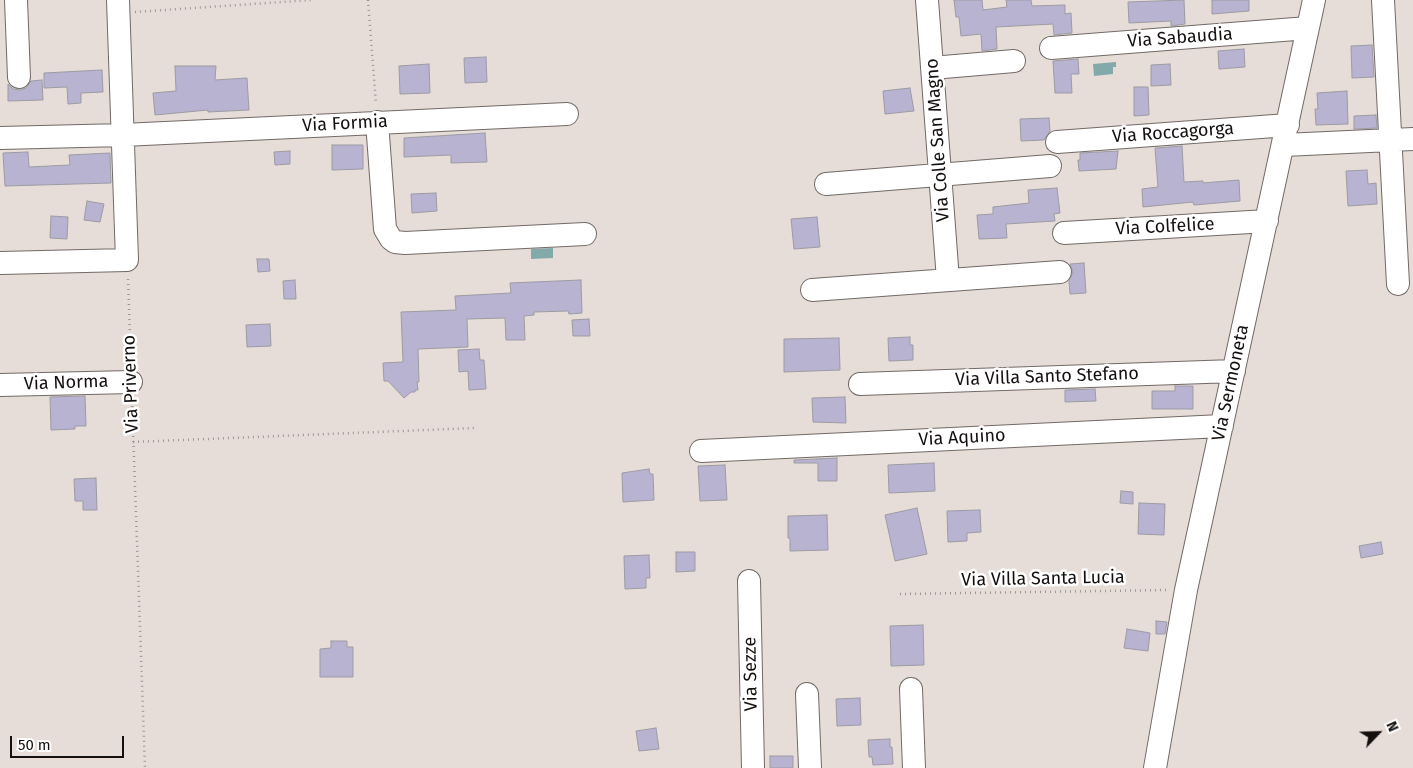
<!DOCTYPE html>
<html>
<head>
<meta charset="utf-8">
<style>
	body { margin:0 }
	#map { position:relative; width:1413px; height:768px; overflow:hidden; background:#e6dcd8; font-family:"Fira Sans",sans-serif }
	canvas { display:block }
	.north { position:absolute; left:1353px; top:708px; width:50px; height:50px; -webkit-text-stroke:4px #fff; paint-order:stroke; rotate:66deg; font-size:14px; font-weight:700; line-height:20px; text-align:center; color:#14100f }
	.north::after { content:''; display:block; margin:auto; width:18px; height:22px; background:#14100f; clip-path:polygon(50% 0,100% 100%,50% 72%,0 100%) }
	.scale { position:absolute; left:10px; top:736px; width:114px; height:22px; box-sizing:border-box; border:2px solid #14100f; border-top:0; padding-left:6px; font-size:15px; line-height:18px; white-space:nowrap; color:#14100f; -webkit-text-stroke:4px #fff; paint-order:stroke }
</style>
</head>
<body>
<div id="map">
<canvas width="1413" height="768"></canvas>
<div class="north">N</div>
<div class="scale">50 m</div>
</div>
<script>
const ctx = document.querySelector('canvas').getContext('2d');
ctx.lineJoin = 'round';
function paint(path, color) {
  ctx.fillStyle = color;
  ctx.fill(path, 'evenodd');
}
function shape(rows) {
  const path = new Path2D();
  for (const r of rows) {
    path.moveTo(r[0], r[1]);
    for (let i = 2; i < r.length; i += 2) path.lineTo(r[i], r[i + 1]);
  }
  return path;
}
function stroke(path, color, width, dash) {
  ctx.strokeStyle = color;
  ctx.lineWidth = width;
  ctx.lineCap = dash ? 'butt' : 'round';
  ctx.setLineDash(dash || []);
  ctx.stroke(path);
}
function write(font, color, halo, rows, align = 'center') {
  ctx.font = font + ' "Fira Sans",sans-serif';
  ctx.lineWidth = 5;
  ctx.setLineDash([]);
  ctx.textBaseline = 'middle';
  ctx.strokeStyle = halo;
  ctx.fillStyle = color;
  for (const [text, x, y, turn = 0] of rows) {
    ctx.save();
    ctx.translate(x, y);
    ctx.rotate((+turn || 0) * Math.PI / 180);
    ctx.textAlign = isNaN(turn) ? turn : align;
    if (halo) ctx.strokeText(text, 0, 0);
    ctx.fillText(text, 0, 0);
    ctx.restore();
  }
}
paint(shape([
	[1116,62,1116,67,1113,67,1113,74,1094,76,1093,64],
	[553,248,553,258,531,259,531,249]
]), '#82aaaa');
const building = shape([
	[954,0,982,0,983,10,1007,7,1006,0,1031,0,1032,6,1065,5,1065,14,1071,13,1072,33,1054,35,1053,24,996,27,997,49,982,51,981,34,961,36,959,17,956,17,954,0],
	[1184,0,1185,24,1171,26,1171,21,1129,23,1128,2,1184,0],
	[1212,0,1249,0,1249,11,1212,14,1212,0],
	[1372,45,1374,77,1352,78,1351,46,1372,45],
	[1244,49,1245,67,1219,69,1218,51,1244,49],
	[486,57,487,82,465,83,464,58,486,57],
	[1078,59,1079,74,1071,74,1072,93,1055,93,1053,61,1078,59],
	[429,64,430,93,400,94,399,66,429,64],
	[1170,64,1171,85,1151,86,1151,65,1170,64],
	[175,66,216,66,215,80,247,78,249,110,208,112,208,110,155,115,153,93,176,91,175,66],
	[102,70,103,92,81,93,81,103,68,104,67,87,44,88,44,73,102,70],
	[42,80,43,100,8,101,8,84,13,89,20,90,26,88,31,81,42,80],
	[1134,87,1148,87,1149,115,1134,116,1134,87],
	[910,88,914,111,885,114,883,91,910,88],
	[1347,91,1348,124,1316,125,1315,109,1318,109,1317,93,1347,91],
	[1376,115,1377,128,1354,129,1354,116,1376,115],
	[1049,118,1050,131,1044,140,1021,141,1020,119,1049,118],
	[485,133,487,162,451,163,451,155,404,157,404,138,485,133],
	[332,145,363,145,363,169,332,170,332,145],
	[1182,146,1184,182,1203,181,1203,183,1239,180,1240,201,1194,205,1193,202,1143,207,1142,189,1158,187,1155,148,1182,146],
	[290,151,290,164,275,165,274,152,290,151],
	[1118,151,1116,169,1079,171,1078,160,1080,160,1080,153,1118,151],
	[28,152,29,167,70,165,69,155,110,153,111,183,5,186,3,153,28,152],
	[1367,170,1368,184,1376,183,1377,204,1348,206,1346,171,1367,170],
	[1057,188,1060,213,1054,214,1055,221,1006,224,1007,238,979,239,977,215,993,214,993,207,1029,203,1028,190,1057,188],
	[436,193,437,211,412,213,411,194,436,193],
	[87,201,104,204,100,222,84,220,87,201],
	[51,216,68,217,67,239,50,238,51,216],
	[817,217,820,247,794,249,791,219,817,217],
	[257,259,269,259,270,271,258,272,257,259],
	[1084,263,1086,293,1070,294,1069,281,1073,272,1070,264,1084,263],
	[295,280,296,299,284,299,283,281,295,280],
	[581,280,582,313,569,314,568,311,534,312,534,315,524,316,525,340,506,340,505,318,467,319,468,347,418,349,419,382,417,382,418,390,415,390,415,392,411,392,404,398,388,381,384,381,383,363,403,362,401,312,456,310,455,296,511,293,510,283,581,280],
	[589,319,590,336,573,336,572,320,589,319],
	[270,324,271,346,247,347,246,325,270,324],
	[910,337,910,345,913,345,913,360,889,361,888,338,910,337],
	[839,338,840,370,784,372,784,339,839,338],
	[479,349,480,360,484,360,486,389,469,390,468,371,459,372,458,350,479,349],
	[1175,386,1193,386,1193,409,1152,409,1152,391,1175,391,1175,386],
	[1095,389,1096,401,1065,402,1065,390,1095,389],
	[85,396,86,426,75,426,75,429,51,430,50,397,85,396],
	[845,397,846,423,813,422,812,398,845,397],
	[837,458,837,481,818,481,818,463,794,463,794,460,837,458],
	[934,463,935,491,889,493,888,465,934,463],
	[725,465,727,500,700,501,698,466,725,465],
	[649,469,650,474,653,474,654,500,623,502,622,473,649,469],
	[96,478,97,510,83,510,83,501,75,501,74,479,96,478],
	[1121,491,1133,492,1133,504,1120,503,1121,491],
	[1139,503,1165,504,1164,535,1138,534,1139,503],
	[917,508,927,554,895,561,885,515,917,508],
	[980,510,981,532,967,533,967,541,948,542,947,511,980,510],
	[827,515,828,550,790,551,790,538,788,538,788,516,827,515],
	[1381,542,1383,554,1361,558,1359,546,1381,542],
	[676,552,695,552,695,571,676,572,676,552],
	[649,555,650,578,646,578,646,588,625,589,624,556,649,555],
	[1156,621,1167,622,1165,634,1156,634,1156,621],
	[923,625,924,665,891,666,890,626,923,625],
	[1127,629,1150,633,1148,651,1124,648,1127,629],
	[331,641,347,641,347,647,353,647,353,677,320,677,320,649,331,648,331,641],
	[860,698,861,725,837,726,836,699,860,698],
	[656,728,659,749,639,751,636,731,656,728],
	[890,739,890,747,892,747,893,764,873,765,872,757,869,757,868,740,890,739],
	[770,756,793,756,793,768,770,768,770,756]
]);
paint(building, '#b8b3d1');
stroke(building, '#9c9ba3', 1);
const minor = shape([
	[16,0,19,77],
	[927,0,948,280],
	[1383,0,1398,284],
	[1051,48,1308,28],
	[932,68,1014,61],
	[377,122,385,229,391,239,395,242,405,243,585,234],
	[0,138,123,135,567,114],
	[1057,142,1288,125],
	[1284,145,1413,139],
	[826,184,1050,166],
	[1064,233,1267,221],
	[0,263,127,260,118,0],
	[812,290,1060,272],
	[860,384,1234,371],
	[0,385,131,382],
	[701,451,1222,426],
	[749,581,753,768],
	[911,689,914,768],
	[807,694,810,768],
	[1155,768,1186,590,1314,0]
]);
stroke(minor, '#726a66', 24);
stroke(shape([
	[368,0,376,104],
	[135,12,311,0],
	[128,279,131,363],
	[132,401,145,768],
	[133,442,475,428],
	[900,594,1167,590]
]), '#9d9693', 2.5, [1, 4]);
stroke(minor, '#fff', 22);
write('18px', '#14100f', '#fff', [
	["Via Sabaudia",1180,38,-4],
	["Via Formia",345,124,-3],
	["Via Roccagorga",1173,133,-4],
	["Via Colle San Magno",938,140,-94],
	["Via Colfelice",1165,227,-3],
	["Via Villa Santo Stefano",1047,377,-2],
	["Via Norma",66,383,-2],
	["Via Sermoneta",1231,383,-78],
	["Via Priverno",131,384,-92],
	["Via Aquino",962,438,-3],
	["Via Villa Santa Lucia",1043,579,-1],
	["Via Sezze",751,674,-91]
]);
</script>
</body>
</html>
